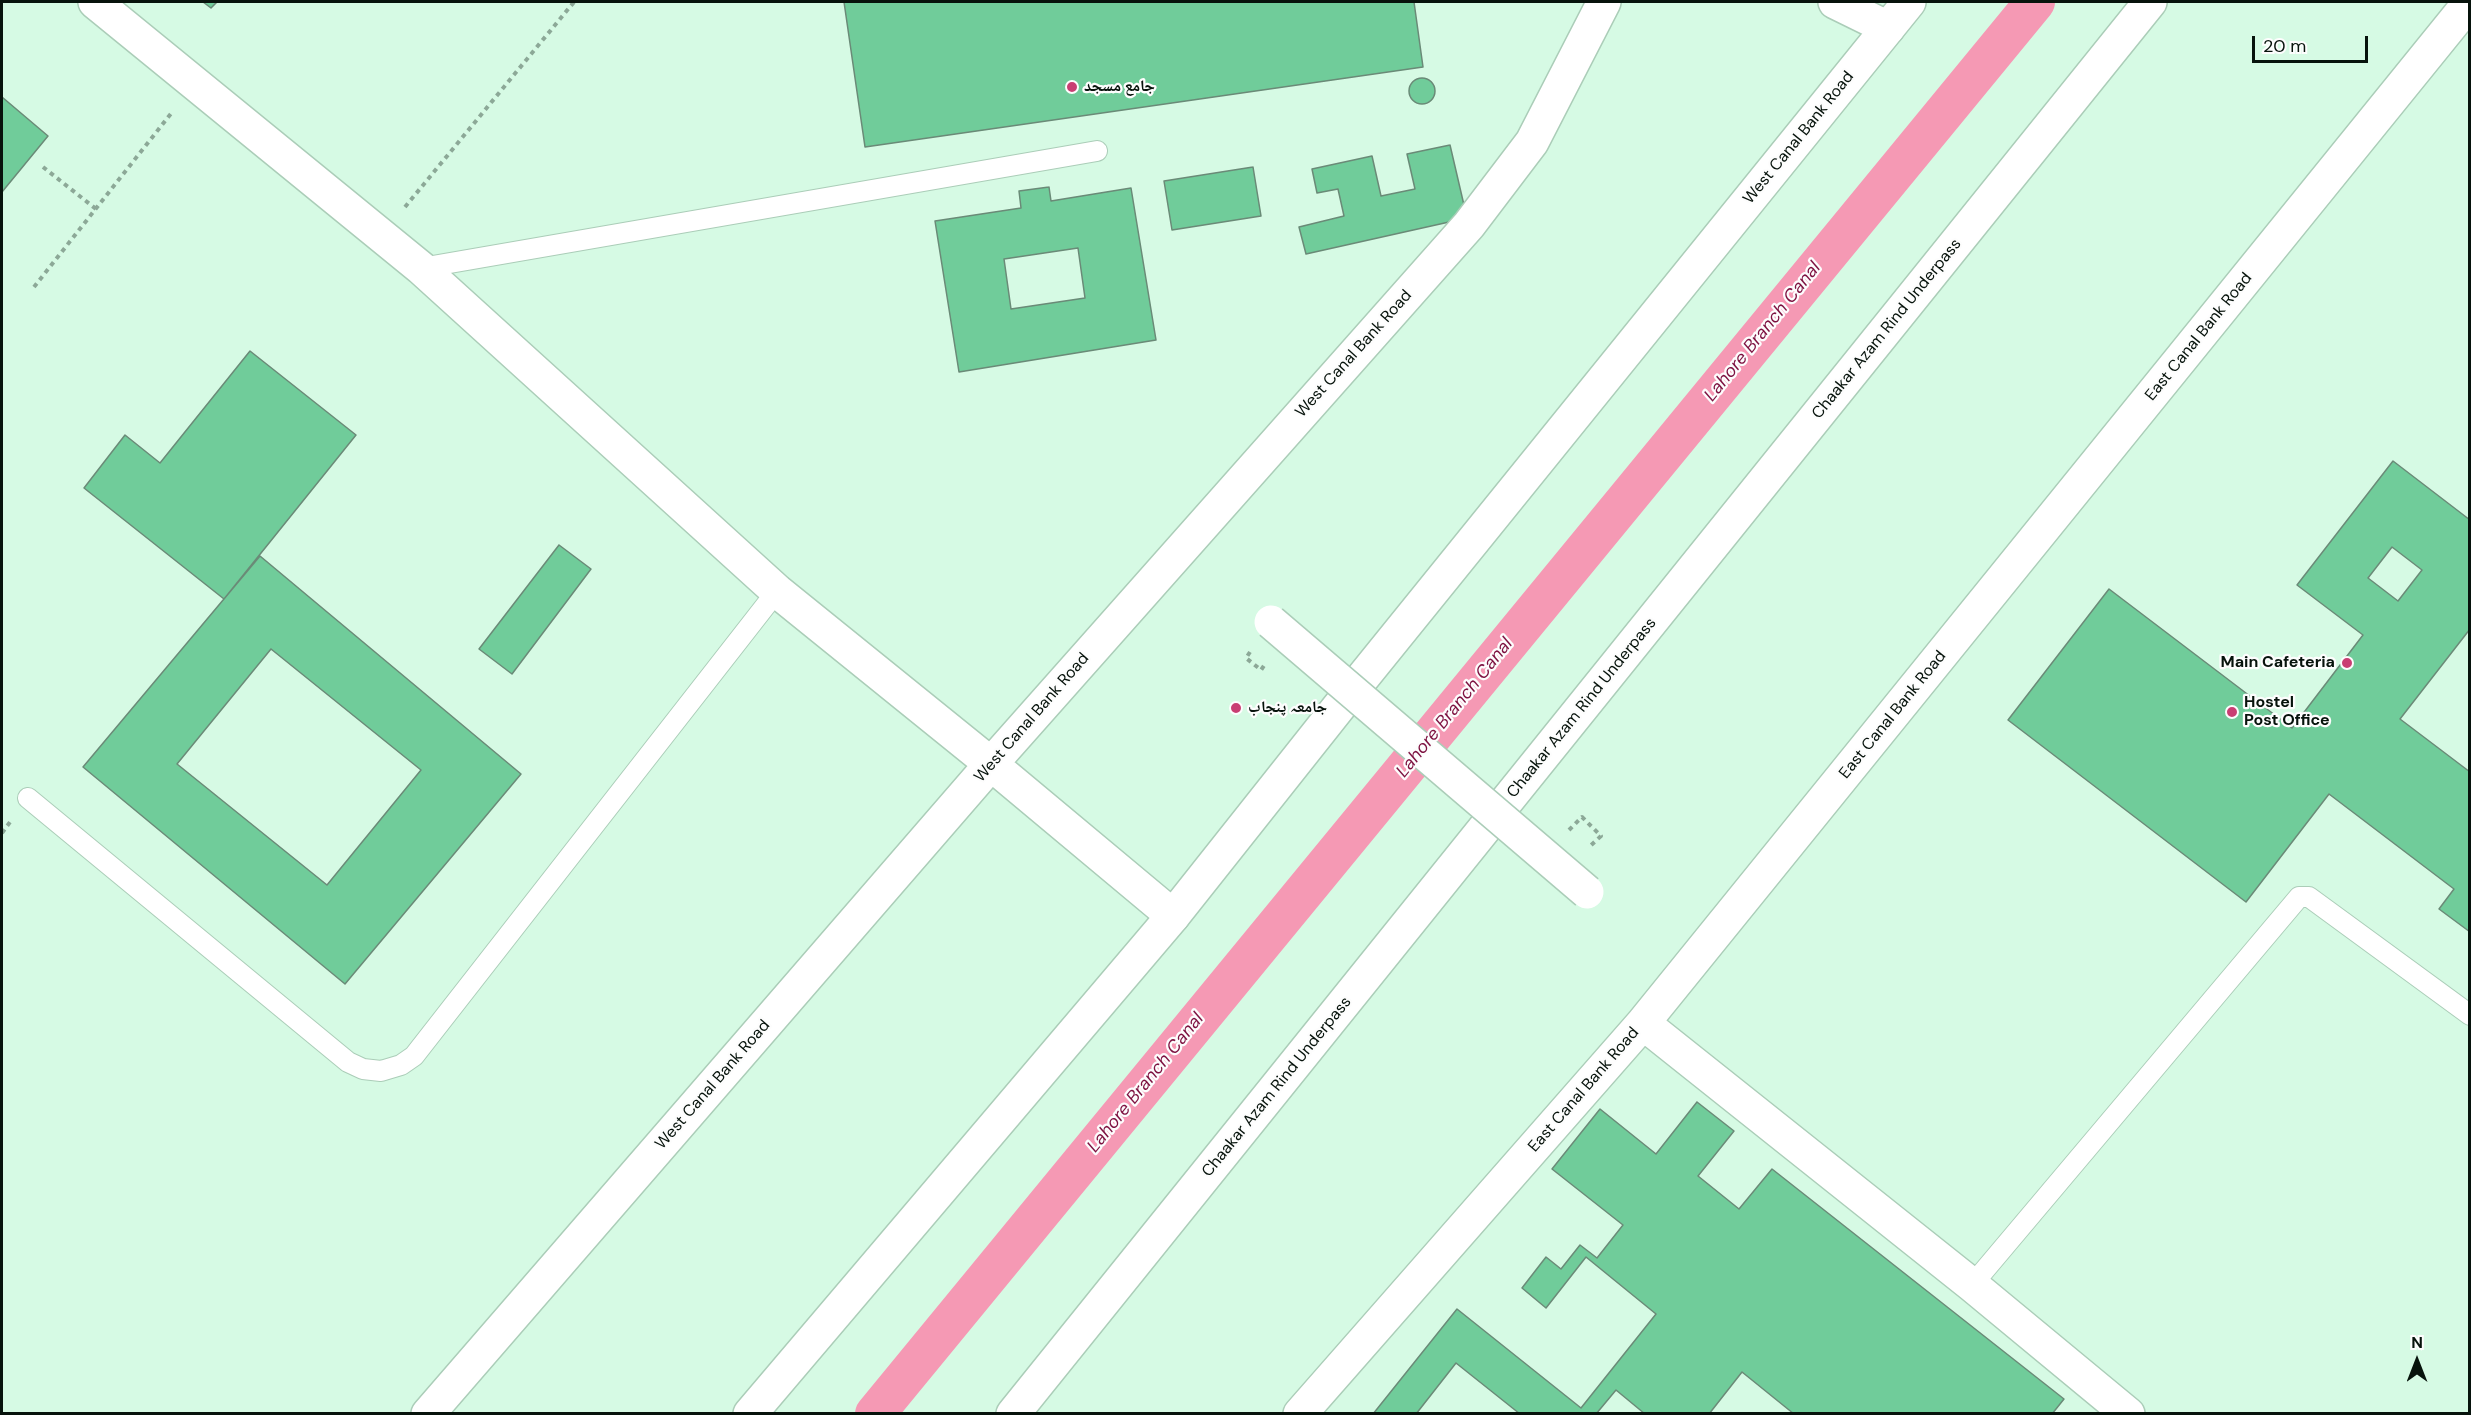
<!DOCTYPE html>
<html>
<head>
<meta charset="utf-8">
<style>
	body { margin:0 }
	#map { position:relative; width:2471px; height:1415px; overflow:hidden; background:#d6fae4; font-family:"DM Sans",sans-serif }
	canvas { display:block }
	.frame { position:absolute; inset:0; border:3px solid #07130c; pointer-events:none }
	.north { position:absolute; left:2387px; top:1331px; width:60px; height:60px; -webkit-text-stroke:4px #fdfdfd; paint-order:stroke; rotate:0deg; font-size:16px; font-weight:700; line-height:24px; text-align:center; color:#07130c }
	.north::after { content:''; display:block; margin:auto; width:21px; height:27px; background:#07130c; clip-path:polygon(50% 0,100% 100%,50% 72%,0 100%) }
	.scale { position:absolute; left:2252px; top:36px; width:116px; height:27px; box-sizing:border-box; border:3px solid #07130c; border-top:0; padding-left:8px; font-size:18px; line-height:21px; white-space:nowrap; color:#07130c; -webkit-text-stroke:4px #fdfdfd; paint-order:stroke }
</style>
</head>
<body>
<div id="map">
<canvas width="2471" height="1415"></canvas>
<div class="frame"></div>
<div class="north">N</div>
<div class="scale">20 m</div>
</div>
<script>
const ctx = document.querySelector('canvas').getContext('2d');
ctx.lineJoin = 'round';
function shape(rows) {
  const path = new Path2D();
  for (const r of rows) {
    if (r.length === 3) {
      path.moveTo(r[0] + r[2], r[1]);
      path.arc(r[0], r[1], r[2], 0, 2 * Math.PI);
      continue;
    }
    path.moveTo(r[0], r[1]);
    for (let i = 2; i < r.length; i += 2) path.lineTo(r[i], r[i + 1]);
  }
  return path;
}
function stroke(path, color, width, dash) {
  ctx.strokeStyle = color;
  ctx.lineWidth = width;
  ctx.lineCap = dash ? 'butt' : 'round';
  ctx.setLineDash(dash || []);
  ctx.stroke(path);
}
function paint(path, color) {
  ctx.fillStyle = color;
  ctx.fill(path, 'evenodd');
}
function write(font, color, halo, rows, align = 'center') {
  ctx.font = font + ' "DM Sans","Noto Naskh Arabic",sans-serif';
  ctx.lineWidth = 4.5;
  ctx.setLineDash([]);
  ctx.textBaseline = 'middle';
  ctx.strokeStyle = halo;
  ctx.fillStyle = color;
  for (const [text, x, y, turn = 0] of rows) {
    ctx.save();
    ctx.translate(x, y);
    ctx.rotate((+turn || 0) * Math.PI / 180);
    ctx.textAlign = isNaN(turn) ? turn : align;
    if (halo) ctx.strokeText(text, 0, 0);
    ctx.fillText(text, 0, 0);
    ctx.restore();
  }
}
stroke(shape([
	[875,1414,2035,2]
]), '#f599b4', 40);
const building = shape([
	[203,2,217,2,211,8,203,2],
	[844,2,1414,2,1423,67,865,147,844,2],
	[1422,91,13],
	[2,97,48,136,2,192,2,97],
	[1450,145,1467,218,1306,254,1299,227,1344,216,1338,189,1317,193,1312,169,1372,156,1381,196,1415,189,1407,154,1450,145],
	[1253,167,1261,216,1172,230,1164,181,1253,167],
	[1049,187,1051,201,1131,188,1156,340,959,372,935,221,1021,208,1019,191,1049,187],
	[1078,248,1085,298,1011,309,1004,259,1078,248],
	[250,351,356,435,224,599,84,488,125,435,160,463,250,351],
	[2393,461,2470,520,2470,629,2400,719,2470,772,2470,932,2439,909,2454,889,2329,794,2246,902,2008,720,2109,589,2292,728,2363,635,2297,585,2393,461],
	[2392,547,2422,570,2398,601,2368,578,2392,547],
	[559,545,591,569,512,674,479,649,559,545],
	[260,556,521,774,345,984,83,767,260,556],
	[271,649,421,770,327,885,177,764,271,649],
	[1697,1102,1734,1131,1698,1176,1739,1209,1772,1169,2064,1399,2052,1414,1794,1414,1742,1372,1709,1414,1645,1414,1616,1390,1596,1414,1520,1414,1456,1363,1416,1414,1373,1414,1457,1309,1581,1408,1656,1314,1586,1257,1546,1308,1522,1288,1546,1257,1561,1269,1580,1245,1597,1258,1623,1225,1552,1169,1600,1109,1656,1154,1697,1102]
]);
paint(building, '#70cc9a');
stroke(building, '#6a8a77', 1.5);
const lane = shape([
	[421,268,1097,151],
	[28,798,348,1062,363,1069,381,1071,401,1065,414,1056,777,591],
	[1972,1285,2299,897,2309,897,2470,1015]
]);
const street = shape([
	[95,2,421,268,777,591,991,764,1173,916],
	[1835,2,1888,28],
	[1643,1023,1972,1285,2128,1414],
	[428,1414,991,764,1469,225,1532,142,1604,2],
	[1300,1414,1643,1023,2470,2]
]);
const highway = shape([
	[750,1414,1173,916,1338,708,1909,2],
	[1013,1414,2150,2]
]);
stroke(lane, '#abcdb8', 22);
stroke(street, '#abcdb8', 36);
stroke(highway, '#abcdb8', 36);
stroke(shape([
	[43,167,96,209],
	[405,207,574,2],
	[34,287,173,111],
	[1250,652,1246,658,1261,670,1265,664],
	[1569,830,1582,817,1601,836,1589,847],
	[2,833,10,822]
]), '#8ca897', 4, [4.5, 4.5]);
stroke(lane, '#fff', 20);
stroke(street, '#fff', 33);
stroke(highway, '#fff', 33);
const streetBridge = shape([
	[1271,622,1587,892]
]);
stroke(streetBridge, '#abcdb8', 36, []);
stroke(streetBridge, '#fff', 33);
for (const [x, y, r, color] of [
	[1072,87,6,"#c93e73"],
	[2347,663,6,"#c93e73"],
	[1236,708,6,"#c93e73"],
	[2232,712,6,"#c93e73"]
]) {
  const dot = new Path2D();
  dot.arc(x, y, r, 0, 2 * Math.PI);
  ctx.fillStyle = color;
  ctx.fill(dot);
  stroke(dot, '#fdfdfd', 2);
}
write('bold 16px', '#07130c', '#fdfdfd', [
	["جامع مسجد",1084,87],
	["Main Cafeteria",2335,663,"right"],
	["Hostel",2244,703],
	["Post Office",2244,721],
	["جامعہ پنجاب",1248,708]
], 'left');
write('16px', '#07130c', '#fdfdfd', [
	["West Canal Bank Road",1799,138,-51],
	["Chaakar Azam Rind Underpass",1887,329,-51],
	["East Canal Bank Road",2199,337,-51],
	["West Canal Bank Road",1354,354,-48],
	["Chaakar Azam Rind Underpass",1582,708,-51],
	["East Canal Bank Road",1893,715,-51],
	["West Canal Bank Road",1032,718,-49],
	["West Canal Bank Road",713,1085,-49],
	["Chaakar Azam Rind Underpass",1277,1087,-51],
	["East Canal Bank Road",1584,1090,-49]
]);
write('italic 18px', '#7d1140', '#fdfdfd', [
	["Lahore Branch Canal",1763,332,-51],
	["Lahore Branch Canal",1455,708,-51],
	["Lahore Branch Canal",1146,1083,-51]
]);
</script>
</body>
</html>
